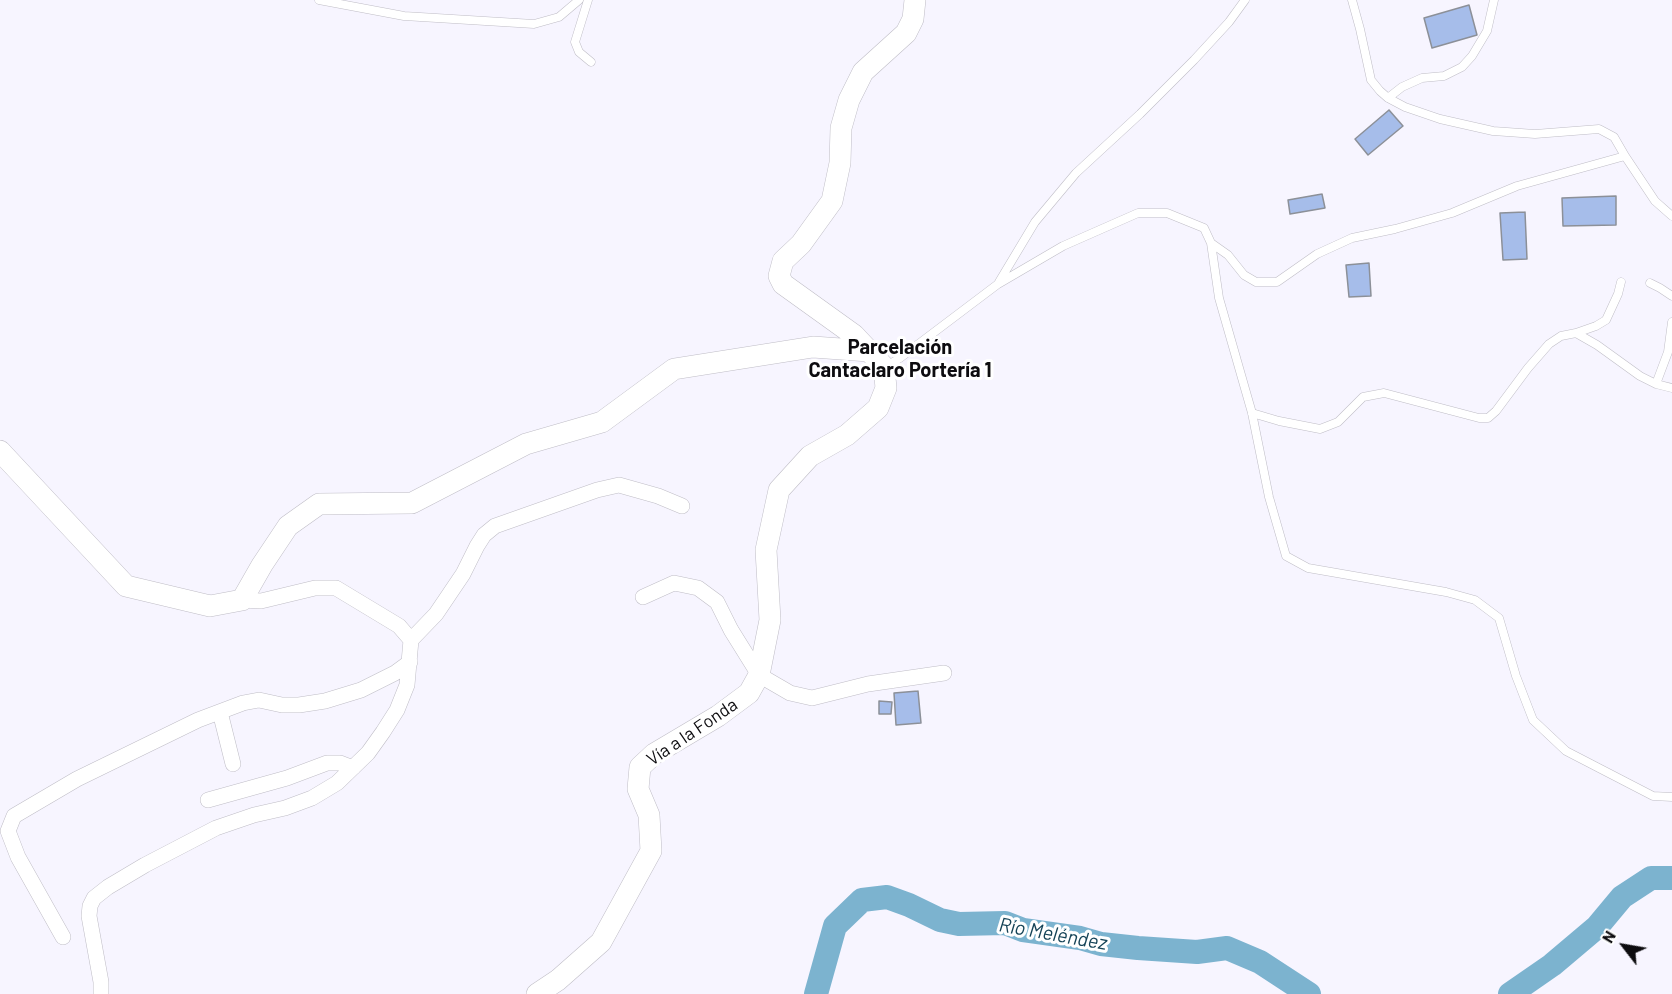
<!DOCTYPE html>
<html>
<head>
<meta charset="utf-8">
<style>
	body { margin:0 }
	#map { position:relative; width:1672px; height:994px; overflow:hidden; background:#f7f5ff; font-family:Barlow,sans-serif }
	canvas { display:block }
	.north { position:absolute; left:1594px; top:916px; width:60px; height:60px; -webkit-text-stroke:4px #fff; paint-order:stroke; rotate:301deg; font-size:16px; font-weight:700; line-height:24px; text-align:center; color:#0d0c0f }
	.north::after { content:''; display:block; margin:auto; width:21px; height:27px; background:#0d0c0f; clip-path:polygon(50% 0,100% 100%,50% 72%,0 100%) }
</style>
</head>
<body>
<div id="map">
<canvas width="1672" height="994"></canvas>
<div class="north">N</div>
</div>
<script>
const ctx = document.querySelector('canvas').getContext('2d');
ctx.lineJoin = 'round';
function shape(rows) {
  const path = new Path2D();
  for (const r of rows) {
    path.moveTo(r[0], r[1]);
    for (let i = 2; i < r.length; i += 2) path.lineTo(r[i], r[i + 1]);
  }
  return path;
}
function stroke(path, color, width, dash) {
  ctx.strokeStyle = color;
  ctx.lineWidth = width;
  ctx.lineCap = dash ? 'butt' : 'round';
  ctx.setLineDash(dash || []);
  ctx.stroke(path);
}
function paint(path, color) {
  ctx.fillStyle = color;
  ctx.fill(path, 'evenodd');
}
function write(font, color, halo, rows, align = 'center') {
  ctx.font = font + ' Barlow,sans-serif';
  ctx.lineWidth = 6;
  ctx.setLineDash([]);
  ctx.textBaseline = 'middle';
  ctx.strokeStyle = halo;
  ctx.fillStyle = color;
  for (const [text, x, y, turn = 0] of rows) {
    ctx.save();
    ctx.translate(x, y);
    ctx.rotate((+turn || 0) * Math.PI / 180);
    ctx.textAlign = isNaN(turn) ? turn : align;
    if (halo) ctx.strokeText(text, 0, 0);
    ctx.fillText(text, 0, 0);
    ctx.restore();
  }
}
stroke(shape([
	[816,994,835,926,862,900,887,897,909,905,940,920,959,924,1005,923,1023,930,1080,938,1101,944,1138,948,1197,952,1227,948,1260,962,1309,994],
	[1510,994,1552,965,1597,927,1622,897,1651,878,1672,878]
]), '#7cb3cf', 24);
const building = shape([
	[1469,5,1477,35,1432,48,1424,18,1469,5],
	[1389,110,1403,126,1368,155,1355,139,1389,110],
	[1322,194,1325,208,1290,214,1288,200,1322,194],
	[1616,196,1616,225,1563,226,1562,198,1616,196],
	[1525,212,1527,259,1503,260,1500,213,1525,212],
	[1369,263,1371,296,1349,297,1346,265,1369,263],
	[918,691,921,723,896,725,894,693,918,691],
	[879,701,892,702,891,714,879,714,879,701]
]);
paint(building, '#a6bdea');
stroke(building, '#8c9098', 1.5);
const lane = shape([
	[319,0,404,16,534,24,559,17,579,0],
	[588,0,575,42,579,52,591,62],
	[1388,98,1402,87,1422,78,1444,76,1462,67,1472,56,1487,31,1494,0],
	[1625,156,1655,201,1672,216],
	[1211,243,1228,255,1244,275,1256,282,1277,282,1317,254,1352,238,1395,229,1452,213,1517,186,1625,156,1614,137,1599,129,1535,134,1493,131,1440,119,1405,107,1388,98,1380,91,1371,80,1360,29,1352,0],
	[999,282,1035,222,1076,173,1140,114,1194,60,1229,22,1245,0],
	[1650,283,1660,288,1672,296],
	[1576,333,1596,326,1606,320,1618,294,1621,282],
	[885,367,900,358,998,284,1063,246,1138,213,1167,213,1204,228,1211,243,1219,298,1252,413,1269,497,1286,556,1308,568,1446,592,1475,600,1499,618,1516,676,1533,720,1566,751,1653,796,1672,797],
	[1656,384,1668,352,1672,322],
	[1252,413,1279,421,1320,429,1338,422,1363,397,1384,393,1479,418,1488,418,1496,411,1528,368,1549,344,1561,336,1576,333,1597,345,1640,376,1656,384,1672,388]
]);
const street = shape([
	[643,597,674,583,698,588,717,602,731,630,759,675,790,693,812,698,868,684,944,673],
	[411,640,436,614,463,574,477,546,484,535,495,526,597,490,619,485,658,496,682,506],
	[220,712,233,764],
	[208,800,287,778,327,763,340,763,353,768],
	[63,937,18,857,8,831,14,816,77,779,198,720,243,703,259,700,282,705,299,705,325,701,361,690,395,673,410,662],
	[101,994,101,982,89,916,90,906,94,898,108,887,145,865,216,828,254,815,285,808,312,798,337,783,368,753,383,732,397,710,407,685,411,640,399,626,336,588,315,588,261,601,242,600]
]);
const secondary = shape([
	[0,451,126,586,210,606,242,600,262,565,288,526,319,504,412,503,526,444,602,422,674,369,813,347,869,351],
	[537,994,558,980,601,942,651,851,649,815,638,789,640,767,654,754,718,716,749,693,759,675,770,620,766,550,779,490,810,456,847,435,878,408,886,388,884,367,854,335,783,284,779,276,783,261,801,244,832,201,840,163,841,128,849,100,863,72,906,33,913,19,915,0]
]);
stroke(lane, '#bfbdc6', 9);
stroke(street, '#bfbdc6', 16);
stroke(secondary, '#bfbdc6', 22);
stroke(lane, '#fff', 8);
stroke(street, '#fff', 15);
stroke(secondary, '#fff', 21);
write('18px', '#0d0c0f', '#fff', [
	["Vía a la Fonda",692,732,-34]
]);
write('bold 20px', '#0d0c0f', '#fff', [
	["Parcelación",900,347],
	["Cantaclaro Portería 1",900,370]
]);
write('italic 20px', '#154357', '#fff', [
	["Río Meléndez",1053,934,10]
]);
</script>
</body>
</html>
